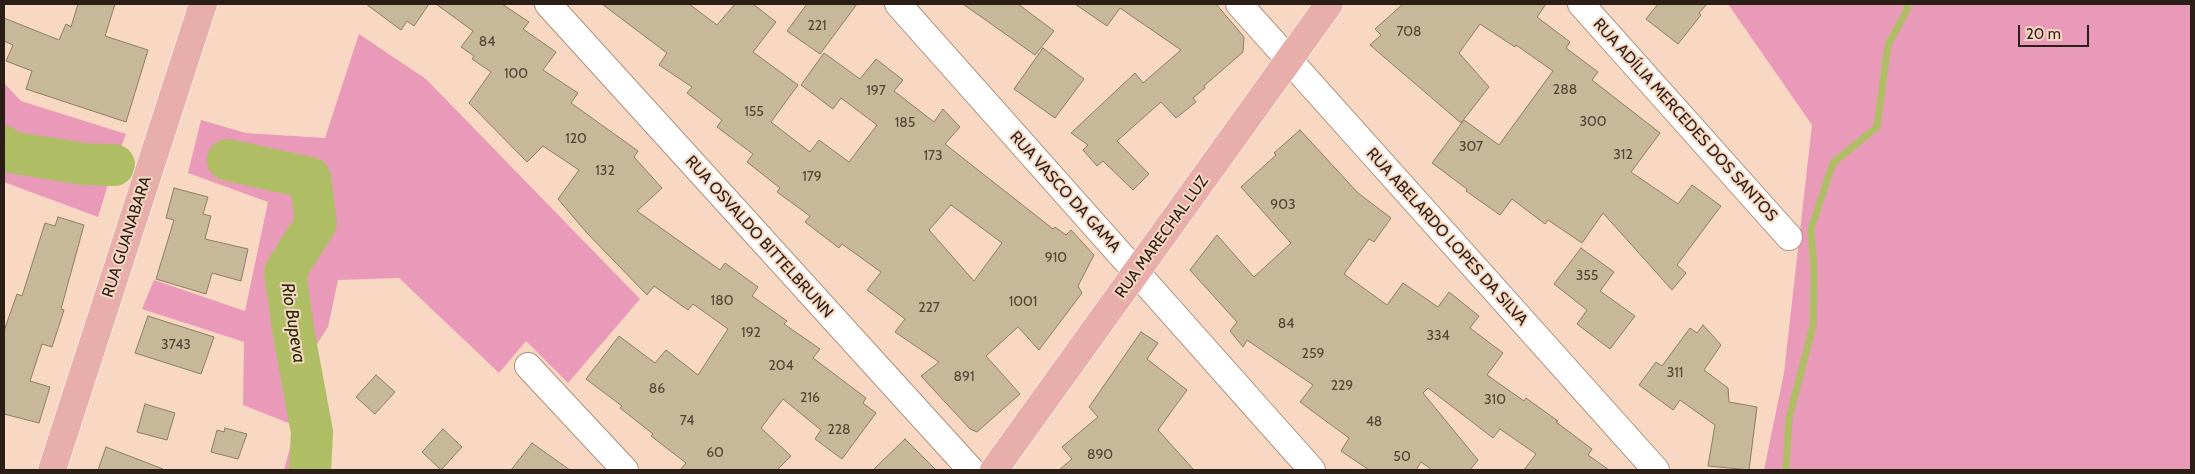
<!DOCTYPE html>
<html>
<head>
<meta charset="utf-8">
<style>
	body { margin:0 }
	#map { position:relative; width:2195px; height:474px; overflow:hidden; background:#f8d8c2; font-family:Cabin,sans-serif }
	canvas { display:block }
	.frame { position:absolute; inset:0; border:5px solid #2a1e16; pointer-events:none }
	.scale { position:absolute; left:2018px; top:25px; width:71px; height:22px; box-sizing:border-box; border:2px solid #2a1e16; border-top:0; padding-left:6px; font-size:15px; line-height:18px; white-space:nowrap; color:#2a1e16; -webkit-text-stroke:4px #f8d8c2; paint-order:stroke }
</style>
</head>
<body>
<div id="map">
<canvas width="2195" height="474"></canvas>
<div class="frame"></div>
<div class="scale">20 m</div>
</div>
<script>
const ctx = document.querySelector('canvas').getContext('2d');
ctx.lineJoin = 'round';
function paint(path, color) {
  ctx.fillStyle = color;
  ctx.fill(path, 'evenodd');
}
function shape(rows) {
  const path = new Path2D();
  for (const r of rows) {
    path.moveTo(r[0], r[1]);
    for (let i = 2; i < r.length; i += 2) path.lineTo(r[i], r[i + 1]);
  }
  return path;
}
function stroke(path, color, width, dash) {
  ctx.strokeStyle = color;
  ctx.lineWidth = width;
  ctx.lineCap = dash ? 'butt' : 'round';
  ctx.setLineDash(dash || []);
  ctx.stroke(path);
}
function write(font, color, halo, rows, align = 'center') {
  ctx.font = font + ' Cabin,sans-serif';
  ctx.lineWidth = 4;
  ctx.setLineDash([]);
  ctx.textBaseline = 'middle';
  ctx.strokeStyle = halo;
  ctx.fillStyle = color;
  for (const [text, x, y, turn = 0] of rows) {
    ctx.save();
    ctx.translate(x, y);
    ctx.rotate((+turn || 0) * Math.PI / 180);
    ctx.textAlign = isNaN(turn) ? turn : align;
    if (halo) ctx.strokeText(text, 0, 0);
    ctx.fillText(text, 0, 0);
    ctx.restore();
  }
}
paint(shape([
	[1728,4,2191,4,2191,470,1764,470,1784,373,1812,125],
	[359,34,426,79,640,299,568,383,526,341,499,373,399,278,338,280,328,327,311,353,319,426,320,470,284,470,296,426,243,405,244,342,142,309,154,280,245,311,268,202,188,173,201,120,246,133,325,138],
	[4,83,21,101,126,134,114,165,98,217,4,182,4,157,7,160,55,146,16,146,4,136]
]), '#e99ab8');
paint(shape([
	[4,136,16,145,55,146,84,164,31,168,7,160,4,157]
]), '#afbe65');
stroke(shape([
	[1786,470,1789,418,1813,326,1814,271,1811,229,1833,163,1877,127,1888,45,1908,8,1906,4]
]), '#afbe65', 7);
stroke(shape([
	[4,147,10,152,84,164,114,165],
	[228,160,310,178,316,223,285,272,294,335,312,432,310,470]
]), '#afbe65', 42);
const building = shape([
	[78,4,115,4,105,36,148,50,126,122,26,89,32,71,6,61,13,45,4,41,4,18,59,40,66,24,71,27,78,4],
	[366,4,429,4,414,26,407,21,401,30,366,4],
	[436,4,502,4,529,22,523,29,556,52,543,70,578,93,571,103,638,151,634,157,662,188,637,211,720,270,725,263,758,287,752,296,787,321,784,324,820,349,813,358,866,398,863,403,876,413,842,459,815,439,821,430,783,399,761,428,791,456,777,470,680,470,686,463,651,436,653,434,620,408,622,406,586,379,619,336,655,363,666,350,698,375,728,329,693,304,688,310,654,286,647,295,586,232,558,199,579,170,543,146,527,162,469,103,491,72,472,59,474,56,461,47,473,31,436,4],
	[602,4,689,4,717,25,735,4,753,4,776,22,753,52,798,85,771,122,810,152,819,140,849,162,877,125,841,98,833,109,801,85,824,53,860,79,876,59,903,80,894,91,934,122,943,109,960,127,945,144,1053,229,1055,227,1066,235,1071,230,1094,255,1078,286,1082,293,1039,350,1018,327,986,356,1020,394,977,432,970,429,921,376,939,362,895,332,905,319,867,290,881,272,842,244,839,248,805,222,810,216,777,192,780,188,747,162,753,154,717,127,722,120,687,93,692,87,659,65,667,53,602,4],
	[951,205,1002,243,974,281,929,230,951,205],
	[807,4,857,4,820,54,787,31,807,4],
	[963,4,1018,4,1054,31,1035,55,963,4],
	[1075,4,1216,4,1244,37,1243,52,1204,86,1205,88,1193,98,1196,102,1176,118,1161,102,1117,141,1149,174,1133,190,1103,161,1097,166,1083,150,1088,145,1071,133,1135,73,1143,83,1181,50,1120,8,1107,26,1075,4],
	[1403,4,1546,4,1537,17,1570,42,1566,48,1598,72,1592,80,1660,133,1631,172,1678,204,1692,185,1721,206,1677,265,1686,273,1672,290,1603,213,1582,243,1548,220,1545,224,1512,199,1500,215,1466,191,1467,189,1432,163,1464,120,1499,145,1553,71,1516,45,1515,47,1480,24,1459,53,1489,87,1461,123,1370,45,1381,35,1375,29,1403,4],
	[1658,4,1707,4,1699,13,1701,15,1678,44,1646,19,1658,4],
	[1043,48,1084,79,1055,118,1014,89,1043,48],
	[1300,130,1358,193,1391,218,1374,242,1369,239,1344,274,1387,305,1403,283,1438,307,1449,292,1479,316,1470,328,1503,353,1487,375,1524,401,1526,398,1558,421,1556,422,1592,449,1588,455,1609,470,1524,470,1536,454,1500,429,1493,438,1428,388,1423,393,1478,460,1470,470,1432,470,1421,462,1416,470,1369,470,1341,451,1349,438,1300,402,1313,385,1247,340,1243,347,1230,331,1237,322,1190,270,1217,235,1254,277,1291,243,1241,187,1276,155,1274,153,1300,130],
	[174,188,208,197,203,214,211,216,205,239,248,249,241,281,212,273,206,294,156,279,174,220,166,218,174,188],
	[58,217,84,225,61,309,64,310,52,347,42,344,30,381,50,387,39,423,4,414,4,331,17,294,22,296,45,223,55,226,58,217],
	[1581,248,1614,272,1600,291,1635,316,1610,349,1577,324,1587,310,1554,284,1581,248],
	[148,316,214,337,201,374,135,353,148,316],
	[1703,325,1721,345,1704,370,1728,388,1729,402,1757,407,1749,470,1708,466,1715,425,1680,400,1673,410,1639,385,1656,362,1662,366,1690,328,1697,333,1703,325],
	[1141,332,1158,343,1147,359,1187,390,1158,430,1194,470,1059,470,1072,459,1062,447,1098,417,1089,407,1141,332],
	[376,375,395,392,375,414,356,397,376,375],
	[145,404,175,413,167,440,137,432,145,404],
	[225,428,247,434,238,459,211,452,217,430,224,432,225,428],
	[443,429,462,447,441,470,422,452,443,429],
	[905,439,936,470,873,470,905,439],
	[532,443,570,470,511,470,532,443],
	[106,447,163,469,163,470,98,470,106,447]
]);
paint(building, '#c6b898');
stroke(building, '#8b7e60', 1);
const minor = shape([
	[548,4,971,470],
	[898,4,1312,470],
	[1239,4,1656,470],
	[1581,4,1789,237],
	[528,366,625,470]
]);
const major = shape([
	[52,470,203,4],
	[994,470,1329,4]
]);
stroke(minor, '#ad8f7b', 28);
stroke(major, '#fff', 29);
stroke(minor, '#fff', 26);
stroke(major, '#e8afaa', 28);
write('14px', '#514436', null, [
	["221",817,26],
	["708",1409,32],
	["84",487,42],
	["100",516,74],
	["288",1565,90],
	["197",876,91],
	["155",754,112],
	["300",1593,122],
	["185",905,123],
	["120",576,139],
	["307",1471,147],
	["312",1623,155],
	["173",933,156],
	["132",605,171],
	["179",812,177],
	["903",1283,205],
	["910",1056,258],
	["355",1587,276],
	["180",722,301],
	["1001",1023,302],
	["227",929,308],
	["84",1286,324],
	["192",751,333],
	["334",1438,336],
	["3743",176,345],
	["259",1313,354],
	["204",781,366],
	["311",1675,373],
	["891",964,377],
	["229",1342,386],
	["86",657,389],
	["216",810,398],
	["310",1495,400],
	["74",687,421],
	["48",1374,422],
	["228",839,430],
	["60",715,453],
	["890",1100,455],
	["50",1402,457]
]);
write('16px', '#2a1e16', '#f8d8c2', [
	["RUA ADÍLIA MERCEDES DOS SANTOS",1685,120,48],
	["RUA VASCO DA GAMA",1065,192,48],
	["RUA GUANABARA",127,237,-72],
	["RUA OSVALDO BITTELBRUNN",759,237,48],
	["RUA MARECHAL LUZ",1162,237,-54],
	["RUA ABELARDO LOPES DA SILVA",1447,237,48]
]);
write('italic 18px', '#272d06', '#f8d8c2', [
	["Rio Bupeva",293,323,81]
]);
</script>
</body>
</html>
